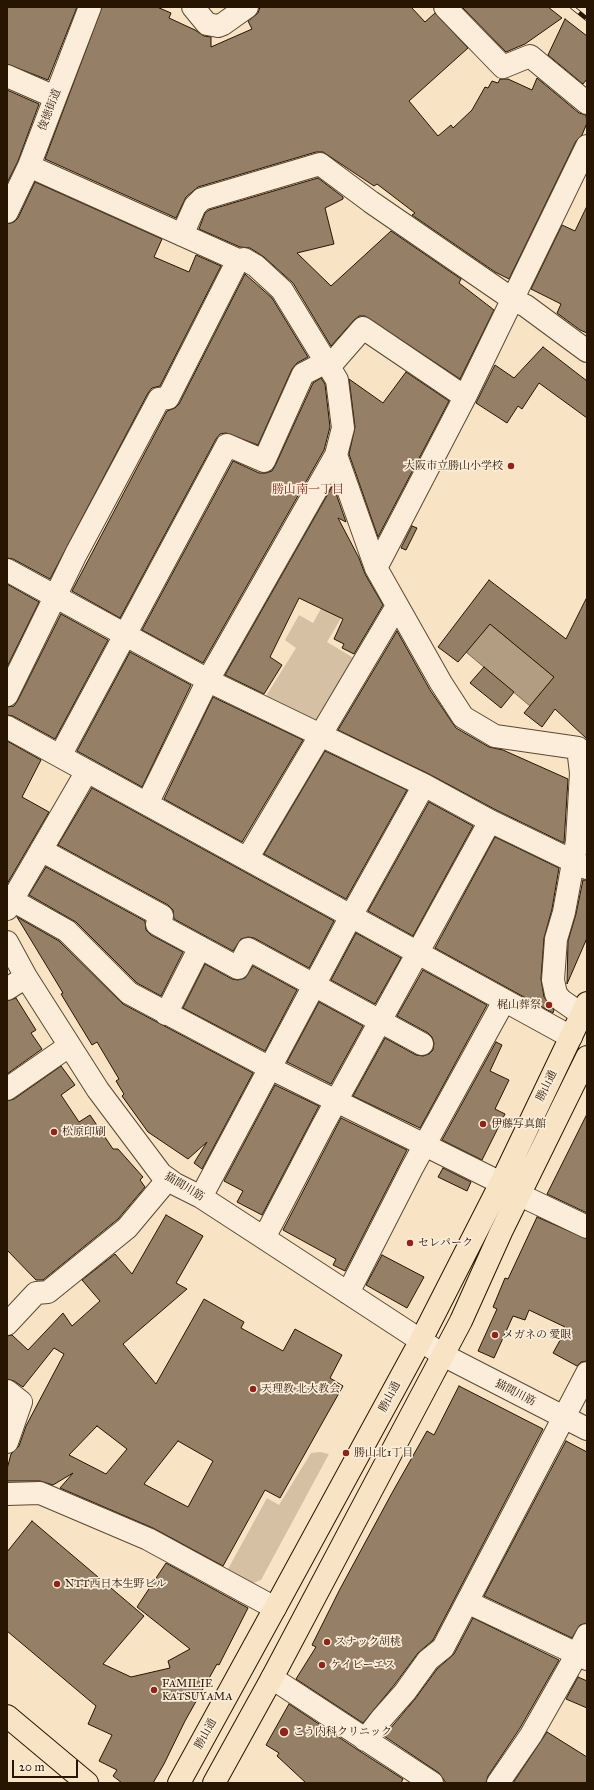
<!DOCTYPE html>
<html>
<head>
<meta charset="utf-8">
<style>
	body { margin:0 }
	#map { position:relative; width:594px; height:1790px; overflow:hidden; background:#f9e3c5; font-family:"IM FELL Great Primer",serif }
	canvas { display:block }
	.frame { position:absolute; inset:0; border:8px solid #281501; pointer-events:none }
	.scale { position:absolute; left:12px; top:1760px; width:66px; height:18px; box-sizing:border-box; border:2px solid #281501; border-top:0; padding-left:5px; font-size:12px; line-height:14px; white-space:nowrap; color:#281501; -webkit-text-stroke:3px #fbedd9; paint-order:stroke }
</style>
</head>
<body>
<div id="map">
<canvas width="594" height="1790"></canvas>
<div class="frame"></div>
<div class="scale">20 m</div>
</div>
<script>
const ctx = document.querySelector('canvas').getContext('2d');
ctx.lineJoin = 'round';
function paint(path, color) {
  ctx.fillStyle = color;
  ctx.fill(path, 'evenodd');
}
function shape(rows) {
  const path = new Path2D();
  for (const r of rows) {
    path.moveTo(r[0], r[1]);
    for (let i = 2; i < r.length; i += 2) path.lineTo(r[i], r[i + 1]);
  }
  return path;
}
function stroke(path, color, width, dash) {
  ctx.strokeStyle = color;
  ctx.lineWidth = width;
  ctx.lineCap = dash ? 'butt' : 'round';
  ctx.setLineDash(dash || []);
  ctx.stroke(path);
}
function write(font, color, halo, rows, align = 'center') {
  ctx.font = font + ' "IM FELL Great Primer","Noto Serif JP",serif';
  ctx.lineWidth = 3.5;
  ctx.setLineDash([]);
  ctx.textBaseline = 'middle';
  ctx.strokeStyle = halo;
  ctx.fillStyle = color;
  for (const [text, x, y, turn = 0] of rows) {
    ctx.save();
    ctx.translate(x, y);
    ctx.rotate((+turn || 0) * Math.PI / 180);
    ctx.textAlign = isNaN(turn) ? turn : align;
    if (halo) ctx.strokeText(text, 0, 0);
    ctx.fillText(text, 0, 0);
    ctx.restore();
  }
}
paint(shape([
	[324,603,343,615,327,642,357,660,314,725,264,699,296,648,285,640,299,615,313,623],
	[320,1452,329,1454,261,1580,253,1583,228,1569,267,1498,279,1505,311,1453]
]), '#d5c0a4');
const water = shape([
	[490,624,554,677,530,706,466,652,490,624]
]);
paint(water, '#b29d82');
stroke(water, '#7b674e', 1);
const building = shape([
	[7,7,77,7,48,80,7,64,7,7],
	[102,7,157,7,171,13,169,18,195,30,204,36,211,37,211,47,252,29,248,21,258,13,260,7,411,7,425,22,435,13,468,48,409,101,438,136,451,125,453,128,472,110,485,87,488,88,492,81,498,83,500,79,508,79,532,90,537,78,579,113,586,115,587,123,582,135,576,141,509,279,495,272,412,215,415,213,377,184,374,186,323,152,316,152,198,187,186,197,176,218,45,159,102,7],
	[462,7,548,7,562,18,525,44,506,52,462,7],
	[565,19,587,36,587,79,583,84,548,55,565,19],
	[7,90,39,104,18,161,7,183,7,90],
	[318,178,343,197,343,199,325,208,334,244,297,253,331,286,391,231,461,279,459,283,494,310,460,379,365,316,359,316,354,320,331,346,293,283,264,257,250,248,240,247,199,229,205,213,209,210,318,178],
	[35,182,162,239,154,257,189,272,196,255,221,266,160,386,152,388,148,393,50,579,13,559,7,558,7,224,14,222,18,218,35,182],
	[587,206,587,333,580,330,557,313,561,304,531,289,562,225,575,231,587,206],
	[245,274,272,298,308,357,297,363,292,369,258,445,226,433,220,434,216,439,120,618,72,591,167,411,175,408,179,404,245,274],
	[543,347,587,381,587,418,539,383,522,409,518,406,507,423,476,403,495,365,514,378,543,347],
	[406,372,449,401,378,537,349,454,355,427,349,379,383,403,406,372],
	[321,378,325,384,330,427,324,450,203,663,142,630,233,461,259,473,266,473,272,471,275,466,313,383,321,378],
	[333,485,346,522,338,518,359,558,365,574,383,605,354,654,342,648,344,644,334,639,343,619,299,598,270,657,282,665,264,694,225,675,333,485],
	[412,526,417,528,406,550,401,548,412,526],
	[489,580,566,639,587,597,587,739,555,709,542,727,524,713,554,677,490,624,458,662,438,647,489,580],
	[7,584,39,602,7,667,7,584],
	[61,614,108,640,55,739,13,716,7,715,7,707,14,706,18,700,61,614],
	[397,631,430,690,456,728,489,747,503,750,568,779,564,843,496,810,429,774,338,730,397,631],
	[130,652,191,685,142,787,77,751,130,652],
	[484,667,514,692,501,708,470,683,484,667],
	[213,697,303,740,242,842,164,799,213,697],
	[7,741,41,760,22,797,49,812,7,884,7,741],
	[325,751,407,790,346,899,264,854,325,751],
	[92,788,334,921,309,968,254,938,248,937,241,939,233,951,174,919,173,910,168,905,58,845,92,788],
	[429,802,473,826,413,936,368,911,429,802],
	[495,837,559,868,552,909,544,938,541,979,544,997,554,1010,553,1013,435,948,495,837],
	[46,867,145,921,146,930,151,935,183,952,161,996,137,983,76,922,29,895,46,867],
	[583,880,587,880,587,938,567,984,568,941,576,914,583,880],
	[17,917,59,941,123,1004,253,1073,202,1169,194,1163,207,1142,188,1159,148,1132,122,1096,124,1094,116,1081,119,1079,97,1042,92,1045,61,994,63,993,54,978,17,917],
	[356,933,401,958,375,1004,331,980,356,933],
	[205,964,232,979,238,980,245,978,253,966,297,990,265,1051,183,1008,205,964],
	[423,970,487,1005,420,1128,353,1096,385,1038,416,1055,423,1056,429,1054,433,1050,434,1043,432,1037,428,1033,397,1016,423,970],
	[16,998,36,1030,31,1033,42,1049,7,1074,7,1001,16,998],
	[319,1002,363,1026,331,1084,287,1062,319,1002],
	[496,1042,502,1045,490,1071,509,1080,495,1109,505,1114,482,1160,442,1140,496,1042],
	[61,1066,75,1085,61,1095,79,1122,90,1115,113,1149,118,1149,143,1177,140,1180,145,1187,118,1219,43,1280,36,1280,7,1250,7,1101,14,1099,61,1066],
	[275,1085,319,1106,262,1215,237,1202,243,1191,224,1181,275,1085],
	[587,1114,587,1213,547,1194,587,1114],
	[341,1118,407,1150,345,1271,333,1265,336,1259,283,1230,341,1118],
	[443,1168,471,1182,467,1191,438,1177,443,1168],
	[166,1215,203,1236,176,1283,187,1289,123,1344,156,1384,204,1299,244,1322,241,1328,283,1351,295,1329,342,1355,330,1378,343,1386,280,1498,265,1490,223,1566,153,1528,60,1488,73,1473,53,1485,40,1481,7,1481,7,1469,11,1454,19,1446,26,1426,64,1354,54,1348,23,1387,14,1381,7,1379,7,1336,12,1335,28,1350,63,1313,72,1326,100,1301,82,1280,115,1254,132,1274,166,1215],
	[97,1426,127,1449,106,1474,69,1455,97,1426],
	[178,1441,213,1461,188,1507,144,1484,178,1441],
	[537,1217,587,1239,587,1361,581,1362,577,1366,553,1353,563,1335,561,1334,565,1327,529,1310,525,1320,513,1316,494,1358,478,1351,497,1309,493,1307,505,1278,508,1279,537,1217],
	[382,1255,424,1277,407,1308,366,1285,382,1255],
	[459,1386,543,1429,433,1640,418,1653,395,1684,363,1723,296,1679,316,1647,312,1645,340,1589,392,1493,427,1431,434,1435,459,1386],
	[566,1441,587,1452,587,1623,580,1625,572,1638,484,1596,566,1441],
	[32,1521,144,1616,103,1664,131,1677,170,1668,168,1661,190,1649,137,1607,166,1563,248,1608,219,1665,217,1664,185,1721,164,1764,153,1783,122,1783,113,1776,117,1770,99,1761,112,1735,88,1724,96,1706,7,1631,7,1552,32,1521],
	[473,1618,559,1660,520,1728,488,1776,486,1783,446,1783,439,1773,384,1736,415,1699,437,1669,454,1654,473,1618],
	[578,1677,587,1681,587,1708,566,1699,578,1677],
	[289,1704,358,1750,403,1779,401,1783,306,1783,277,1756,279,1753,266,1745,289,1704],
	[547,1732,587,1757,587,1783,513,1783,547,1732]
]);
paint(building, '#958067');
stroke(building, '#281501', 1);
const minor = shape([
	[193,7,207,24,218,26,223,24,247,7],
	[445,7,503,67,530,56,587,103],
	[7,76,55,97],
	[29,166,238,260,244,259,256,266,282,290,337,380,343,428,336,455,208,680,147,804],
	[7,212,29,166,90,7],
	[182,235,195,206,202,199,320,164,371,202,512,299,526,306,587,351],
	[329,367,363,328,465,397],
	[336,455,376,568,441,683,463,717,495,736,578,748,581,773,577,841,564,912,556,939,553,980,556,994,561,1000,581,1014],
	[376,568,465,397,587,146],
	[7,570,217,685,424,785,490,821,587,868],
	[7,695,76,554,159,399,168,398,238,260],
	[7,727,571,1037],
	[60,756,227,445,264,461,303,374,326,362],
	[41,850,162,916,157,924,238,968,248,949,422,1044],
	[247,859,397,606],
	[12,900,67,931,129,993,270,1068,501,1183],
	[7,909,87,771],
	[7,942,26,977,98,1090,161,1174,175,1184,201,1197,264,1238,443,1355,587,1429],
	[7,989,26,977],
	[166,1014,200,947],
	[7,1089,69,1046],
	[520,1195,587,1227],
	[201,1197,351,916,424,785],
	[264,1238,323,1125,490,821],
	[348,1293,412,1168,504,1001],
	[7,1324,36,1293,48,1292,127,1228,168,1179],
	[7,1391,21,1402,7,1442],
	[7,1494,40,1493,148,1539,275,1608],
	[587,1635,577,1654,587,1659],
	[272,1678,432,1783],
	[365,1740,382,1718,405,1692,428,1660,443,1648,467,1602],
	[498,1783,531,1735,577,1654,467,1602,587,1373]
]);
const major = shape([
	[7,1716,87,1783],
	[179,1783,275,1608,421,1340,501,1183,587,1003],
	[214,1783,272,1678,461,1321,501,1232,587,1057]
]);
stroke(minor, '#5c4832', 24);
stroke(major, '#281501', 24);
stroke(minor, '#fbedd9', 22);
stroke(major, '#f9e3c5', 22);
const rail = shape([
	[572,7,587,19]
]);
stroke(rail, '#281501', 4.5);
stroke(rail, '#fbedd9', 3, [9]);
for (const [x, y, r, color] of [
	[511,466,4,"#8f2418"],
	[549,1005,4,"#8f2418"],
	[483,1124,4,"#8f2418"],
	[54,1132,4,"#8f2418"],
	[410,1243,4,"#8f2418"],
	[495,1335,4,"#8f2418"],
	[253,1389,4,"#8f2418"],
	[346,1453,4,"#8f2418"],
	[57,1584,4,"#8f2418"],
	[327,1642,4,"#8f2418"],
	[322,1665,4,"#8f2418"],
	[154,1690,4,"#8f2418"],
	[284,1732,5,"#8f2418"]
]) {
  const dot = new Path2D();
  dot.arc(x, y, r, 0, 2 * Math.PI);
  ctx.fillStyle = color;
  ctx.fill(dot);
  stroke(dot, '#fbedd9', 1.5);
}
write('11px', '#281501', '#fbedd9', [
	["俊徳街道",50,110,-69],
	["勝山通",547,1086,-64],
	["猫間川筋",184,1187,31],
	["猫間川筋",515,1393,27],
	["勝山通",390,1397,-62],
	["勝山通",206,1734,-61]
]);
write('11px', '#281501', '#fbedd9', [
	["大阪市立勝山小学校",503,466,"right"],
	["梶山葬祭",541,1005,"right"],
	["伊藤写真館",491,1124],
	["松原印刷",62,1132],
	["セレパーク",418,1243],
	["メガネの 愛眼",503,1335],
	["天理教 北大教会",261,1389],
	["勝山北1丁目",354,1453],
	["NTT西日本生野ビル",65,1584],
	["スナック胡桃",335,1642],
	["ケイビーエス",330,1665],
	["FAMILIE",162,1684],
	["KATSUYAMA",162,1697],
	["こう内科クリニック",293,1732]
], 'left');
write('12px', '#7a1f14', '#fbedd9', [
	["勝山南一丁目",308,490]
]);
</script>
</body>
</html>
